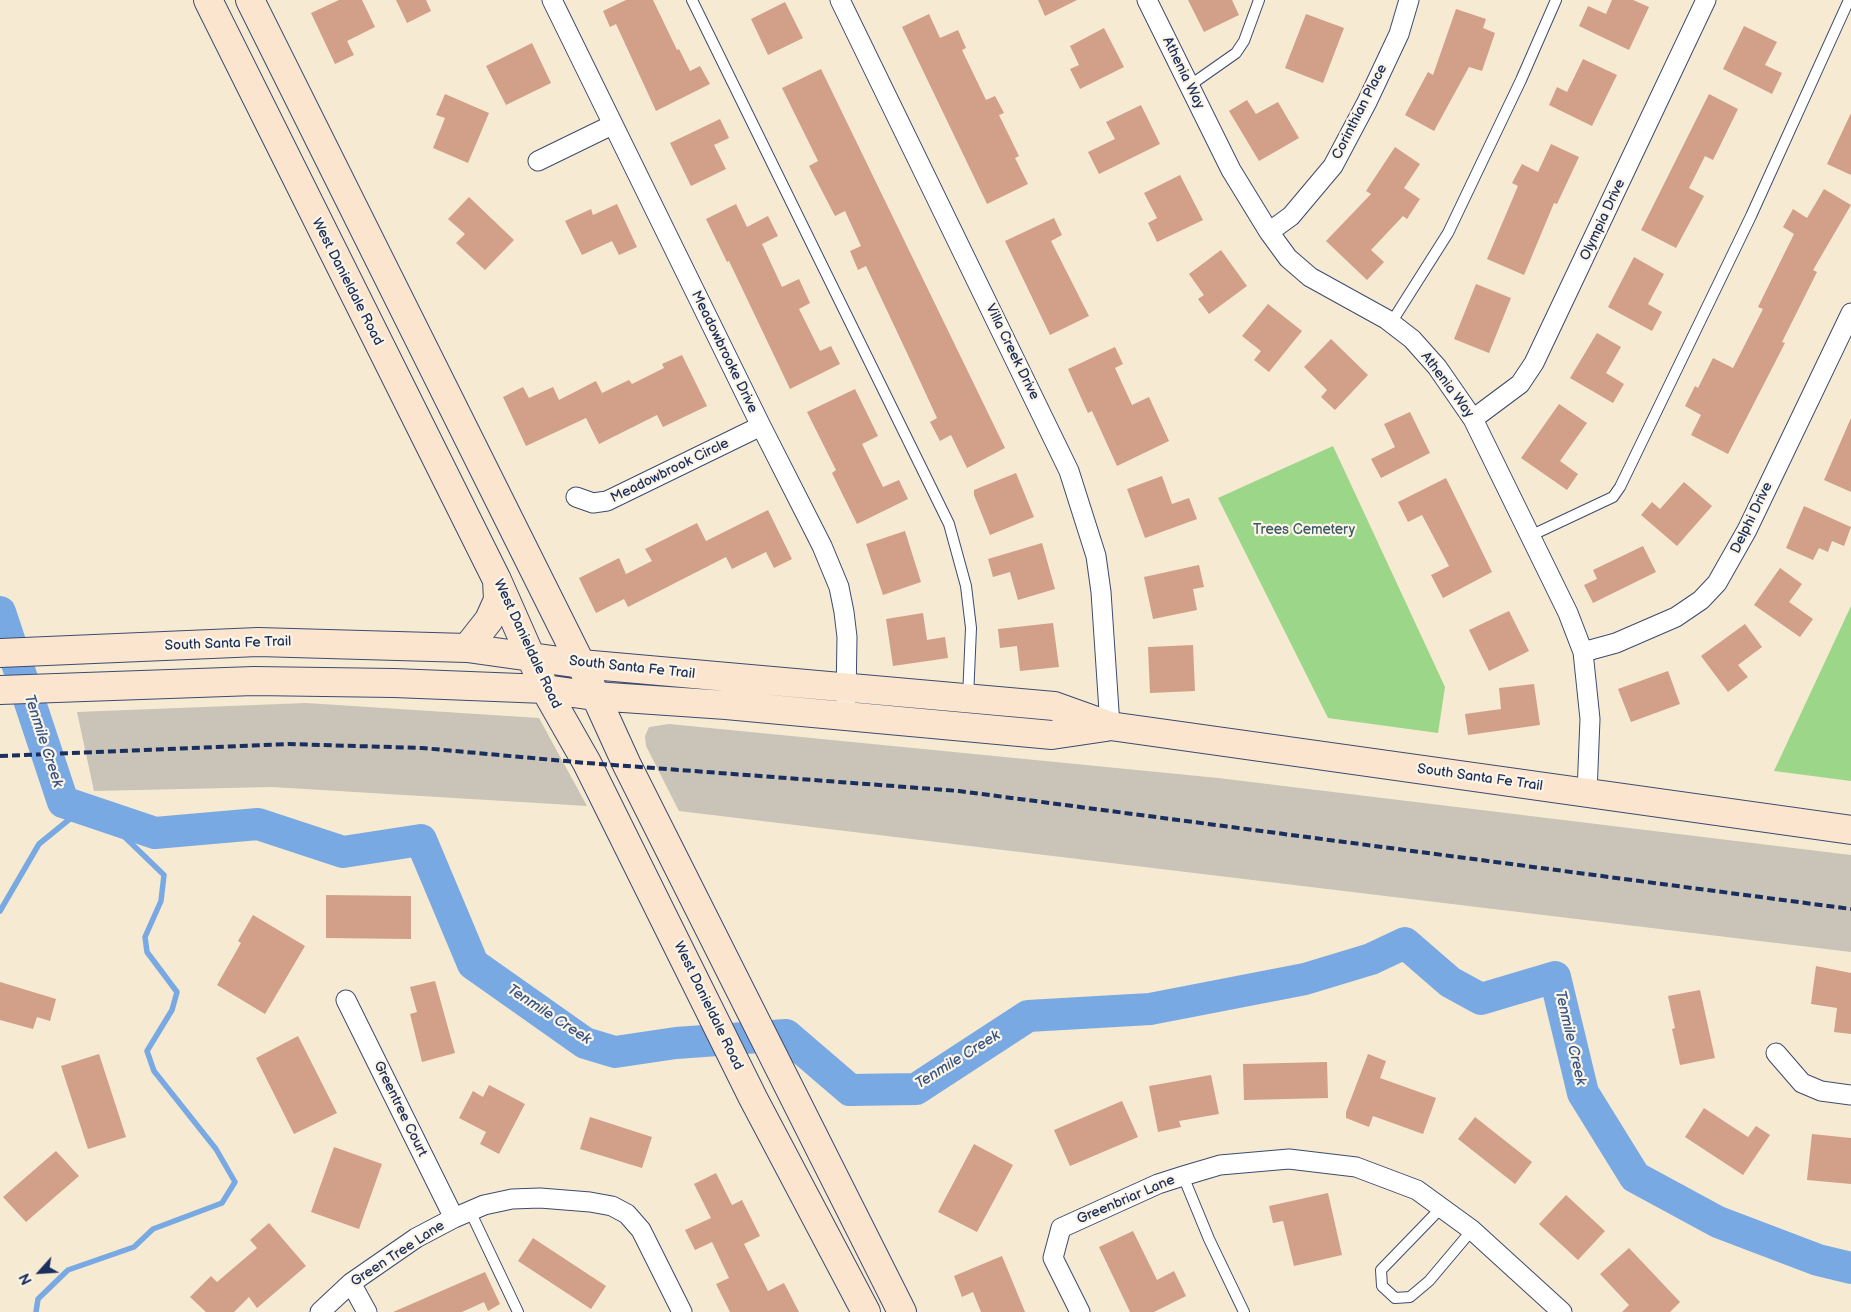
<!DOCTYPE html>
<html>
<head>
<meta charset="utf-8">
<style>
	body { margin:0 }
	#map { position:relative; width:1851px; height:1312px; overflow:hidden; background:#f6ead2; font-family:"Balsamiq Sans",sans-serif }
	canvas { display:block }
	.north { position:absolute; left:15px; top:1247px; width:50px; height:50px; -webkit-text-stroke:4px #fcf5e5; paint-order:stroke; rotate:244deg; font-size:14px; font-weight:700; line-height:20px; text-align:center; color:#1b2f5e }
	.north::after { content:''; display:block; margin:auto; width:18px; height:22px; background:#1b2f5e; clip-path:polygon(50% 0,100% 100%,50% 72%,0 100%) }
</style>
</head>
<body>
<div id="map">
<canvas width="1851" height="1312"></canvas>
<div class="north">N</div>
</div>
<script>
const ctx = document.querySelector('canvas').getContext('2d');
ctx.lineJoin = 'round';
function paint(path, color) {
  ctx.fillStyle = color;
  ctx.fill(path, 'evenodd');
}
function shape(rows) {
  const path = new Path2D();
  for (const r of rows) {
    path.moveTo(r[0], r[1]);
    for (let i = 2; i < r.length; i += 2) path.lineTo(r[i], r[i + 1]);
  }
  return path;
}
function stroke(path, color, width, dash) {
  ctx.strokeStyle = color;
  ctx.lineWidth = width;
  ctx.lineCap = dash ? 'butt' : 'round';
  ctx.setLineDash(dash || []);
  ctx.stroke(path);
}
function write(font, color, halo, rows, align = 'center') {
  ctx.font = font + ' "Balsamiq Sans",sans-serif';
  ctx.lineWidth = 4.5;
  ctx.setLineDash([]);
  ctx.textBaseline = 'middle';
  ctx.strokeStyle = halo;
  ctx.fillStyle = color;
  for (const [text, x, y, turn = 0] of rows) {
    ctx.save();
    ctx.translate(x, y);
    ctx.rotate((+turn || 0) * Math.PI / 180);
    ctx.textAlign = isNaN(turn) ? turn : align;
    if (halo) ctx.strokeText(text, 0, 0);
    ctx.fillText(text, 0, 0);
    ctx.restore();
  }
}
paint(shape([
	[306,703,539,718,587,806,272,787,94,791,77,712],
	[669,724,1218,778,1851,855,1851,952,679,811,646,746,645,736,649,727]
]), '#c9c3b8');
paint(shape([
	[1333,446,1445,687,1438,733,1328,718,1218,498],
	[1851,606,1851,781,1774,771]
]), '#9bd689');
stroke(shape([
	[0,911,39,844,82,809],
	[36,1312,38,1299,68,1270,134,1247,153,1229,222,1203,235,1182,216,1149,154,1071,147,1051,172,1010,177,992,147,952,145,937,161,901,164,875,103,816]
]), '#79a9e3', 5.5);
stroke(shape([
	[0,612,63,802,155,833,258,824,343,852,421,840,473,964,585,1043,615,1052,676,1043,786,1035,850,1090,916,1089,1028,1016,1150,1009,1305,979,1371,959,1405,943,1450,982,1481,999,1555,977,1583,1093,1635,1177,1718,1222,1818,1260,1851,1268]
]), '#79a9e3', 32);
paint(shape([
	[339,0,362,0,375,27,347,41,354,55,335,64,311,13],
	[396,0,426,0,431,11,407,23],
	[626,0,653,0,677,50,679,49,690,71,700,66,710,84,656,111,616,24,610,27,603,11],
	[1038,0,1077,0,1045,16],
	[1188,0,1232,0,1239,15,1204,32],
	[1612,0,1633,0,1649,7,1629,50,1579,26,1588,6,1606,14],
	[785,2,803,38,768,55,751,19],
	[1456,9,1486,19,1483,28,1495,33,1482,71,1469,67,1434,131,1405,115,1428,72,1433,75],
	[929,14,940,38,958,30,966,48,962,50,986,100,995,96,1004,113,999,115,1019,156,1015,158,1028,184,987,204,902,27],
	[1306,14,1344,28,1323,83,1285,68],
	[1744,26,1777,42,1765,65,1782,73,1772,94,1723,69],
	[1104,28,1124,67,1080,89,1070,69,1079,65,1070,46],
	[532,43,551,83,506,105,486,66],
	[1583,59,1617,75,1592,126,1549,105,1557,87,1567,92],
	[821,69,1005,448,967,468,951,435,940,441,930,422,937,418,907,353,866,266,858,270,850,251,861,246,845,211,835,216,809,166,818,161,782,88],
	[445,94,489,113,468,163,433,148,445,118,436,115],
	[1709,94,1738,109,1713,160,1705,156,1689,188,1704,196,1676,248,1641,230],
	[1247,100,1256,114,1278,102,1299,138,1259,161,1229,111],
	[1141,105,1160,144,1099,174,1088,152,1115,139,1106,122],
	[1851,113,1851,175,1827,164],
	[720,119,729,138,714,145,726,169,691,186,670,143],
	[1551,144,1579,157,1557,204,1554,203,1524,275,1487,259,1518,186,1512,183,1522,164,1538,172],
	[1395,147,1420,164,1404,188,1420,199,1407,219,1403,216,1371,250,1384,262,1367,280,1326,241,1371,194,1366,191],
	[1180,175,1203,220,1157,242,1148,223,1157,218,1144,193],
	[1824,189,1851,205,1813,270,1817,272,1782,342,1785,343,1728,454,1691,435,1701,415,1685,406,1695,386,1698,388,1713,358,1733,368,1763,309,1758,307,1794,234,1783,227,1793,209,1807,218],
	[469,197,514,240,485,270,456,243,465,234,448,219],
	[617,204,637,247,619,255,612,241,582,255,565,221,591,209,593,215],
	[736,204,747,227,768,216,778,236,762,244,782,287,799,279,810,303,799,309,820,351,831,346,840,364,790,389,729,261,727,262,706,219],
	[1054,218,1062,235,1051,241,1089,316,1050,335,1005,241],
	[1221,250,1247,286,1209,314,1198,299,1204,295,1189,274],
	[1634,257,1664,274,1648,304,1662,312,1652,331,1608,307],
	[1476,284,1511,298,1489,353,1454,339],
	[1268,304,1302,331,1269,372,1254,360,1261,351,1242,336],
	[1597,333,1621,347,1606,373,1624,384,1613,403,1570,378],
	[1331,339,1368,375,1335,410,1321,397,1327,390,1304,367],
	[1115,347,1123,364,1115,368,1132,405,1149,397,1169,441,1117,466,1092,411,1088,413,1068,369],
	[682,355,707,406,663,427,657,415,599,444,586,418,526,446,503,397,523,387,529,398,553,387,559,400,596,381,602,393,629,380,632,384,664,368,662,364],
	[855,389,878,436,862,444,883,487,899,480,908,499,857,524,832,473,836,470,807,412],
	[1559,404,1587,423,1560,461,1578,474,1567,490,1521,458],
	[1410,412,1430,453,1381,478,1371,459,1395,447,1384,424],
	[1851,418,1851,492,1824,480],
	[1016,473,1034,517,990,535,974,495,974,490],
	[1162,476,1172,504,1189,498,1197,519,1145,538,1127,489],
	[1446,478,1492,572,1443,598,1431,575,1449,566,1422,515,1408,522,1398,502],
	[1684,482,1712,506,1677,546,1641,515,1652,502,1660,509],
	[1804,506,1851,527,1844,546,1832,541,1828,552,1819,548,1813,560,1786,548],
	[768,510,792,559,774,568,766,552,732,569,726,557,628,607,624,599,596,613,579,578,619,558,626,574,652,561,645,549,697,523,706,541],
	[905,531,921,582,883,595,866,544],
	[1042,543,1055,589,1018,600,1010,572,993,577,988,559],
	[1643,546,1656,572,1593,603,1584,585,1597,579,1593,570],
	[1199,565,1204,587,1193,589,1197,610,1153,619,1144,577],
	[1780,568,1802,584,1789,602,1813,619,1800,637,1754,605],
	[1509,611,1529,651,1489,671,1469,630],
	[923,613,927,640,945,637,948,658,893,666,886,619],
	[1053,623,1059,667,1020,671,1017,646,1000,648,998,629],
	[1745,624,1762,647,1738,665,1748,677,1728,692,1701,656],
	[1193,645,1195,691,1150,693,1148,647],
	[1668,671,1680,704,1631,722,1618,689],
	[1534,684,1540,725,1468,735,1465,714,1501,709,1499,688],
	[326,895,411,896,411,939,326,938],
	[253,915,305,946,265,1014,217,985,241,943,238,941],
	[1816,966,1851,973,1851,1034,1834,1032,1837,1008,1811,1004],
	[435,981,455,1053,422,1062,410,1014,417,1012,410,987],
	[0,982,56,999,50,1021,37,1017,33,1029,0,1020],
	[1700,990,1715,1058,1680,1065,1672,1029,1675,1028,1668,996],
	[298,1036,337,1113,294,1134,256,1058],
	[99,1054,126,1137,88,1149,61,1066],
	[1368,1054,1386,1061,1380,1078,1436,1098,1423,1134,1373,1116,1369,1127,1346,1118,1346,1112],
	[1327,1062,1328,1098,1244,1100,1243,1064],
	[1211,1075,1219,1114,1179,1121,1181,1127,1158,1132,1149,1086],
	[489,1085,525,1104,499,1154,480,1144,486,1132,459,1118,473,1091,483,1097],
	[1122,1101,1138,1137,1070,1166,1054,1130],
	[1704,1108,1748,1137,1756,1126,1770,1135,1743,1175,1685,1137],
	[590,1117,652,1137,642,1168,580,1149],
	[1475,1117,1532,1162,1515,1184,1458,1139],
	[1812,1134,1851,1138,1851,1184,1807,1180],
	[974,1144,1013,1165,977,1232,938,1212],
	[334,1147,382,1164,359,1229,311,1212],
	[56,1151,79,1176,26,1222,3,1197],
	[716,1173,732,1205,742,1200,760,1236,744,1244,768,1291,784,1283,799,1312,730,1312,716,1284,729,1278,712,1242,695,1250,685,1230,711,1218,694,1184],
	[1328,1193,1342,1255,1294,1266,1283,1221,1273,1223,1269,1206],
	[1566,1195,1605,1231,1578,1260,1539,1224],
	[269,1223,306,1266,257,1308,249,1297,234,1312,206,1312,190,1297,211,1276,217,1282,257,1248,250,1240],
	[1133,1231,1157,1280,1174,1271,1186,1296,1154,1312,1130,1312,1099,1247],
	[533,1238,606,1286,591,1309,518,1261],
	[1629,1248,1680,1302,1670,1312,1622,1312,1629,1305,1600,1274],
	[1002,1256,1025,1312,981,1312,973,1292,962,1297,954,1276],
	[485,1272,500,1304,488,1311,484,1302,462,1312,393,1312]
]), '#d29f88');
const lane = shape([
	[692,0,949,524,966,586,971,628,968,698],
	[1189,86,1236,53,1244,41,1259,0],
	[1391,323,1448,233,1521,80,1556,0],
	[1530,536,1613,497,1620,487,1751,216,1849,0],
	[1183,1176,1209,1239,1244,1312],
	[1441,1208,1381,1270,1382,1286,1395,1298,1410,1297,1429,1281,1472,1230],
	[470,1211,518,1312]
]);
const street = shape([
	[552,0,761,426,822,546,839,587,844,612,847,637,846,699],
	[840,0,1069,471,1096,556,1101,592,1110,726],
	[1147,0,1231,170,1269,232,1288,258,1310,277,1386,319,1412,339,1437,367,1473,419,1568,613,1583,652,1590,719,1587,793],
	[538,161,612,125],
	[1269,232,1291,216,1333,166,1367,102,1399,34,1409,0],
	[1473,419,1520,384,1534,363,1706,0],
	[576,497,593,503,607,501,761,426],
	[1583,652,1616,643,1676,617,1701,600,1717,583,1747,530,1851,313],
	[346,1000,454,1218],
	[1776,1053,1802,1083,1821,1091,1851,1095],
	[351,1283,367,1312],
	[320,1312,351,1283,416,1238,454,1218,484,1205,512,1199,540,1198,590,1202,612,1206,627,1214,641,1230,682,1312],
	[1080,1312,1053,1258,1061,1228,1158,1184,1183,1176,1220,1165,1289,1159,1356,1167,1417,1190,1472,1230,1562,1312]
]);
const secondary = shape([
	[208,0,497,580,545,689,587,763,753,1098,866,1312],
	[250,0,581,664,627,765,902,1312],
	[467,648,489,620,498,600,497,580],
	[0,653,258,642,467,648,581,664,1054,706,1110,726,1851,830],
	[0,690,254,681,394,683,545,689,594,696,726,705,1052,735,1106,727]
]);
stroke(lane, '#3c4b6f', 12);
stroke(street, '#3c4b6f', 21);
stroke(secondary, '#3c4b6f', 30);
stroke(lane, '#fff', 10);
stroke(street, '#fff', 19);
stroke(secondary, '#fbe5cf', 28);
stroke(shape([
	[0,756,289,744,422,748,587,763,959,791,1851,909]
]), '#1b2f5e', 4, [8, 4]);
write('14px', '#1b2f5e', '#fcf5e5', [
	["Athenia Way",1183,73,64],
	["Corinthian Place",1360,112,-63],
	["Olympia Drive",1603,220,-65],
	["West Danieldale Road",347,282,63],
	["Meadowbrooke Drive",724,352,64],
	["Villa Creek Drive",1012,352,64],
	["Athenia Way",1447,385,53],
	["Meadowbrook Circle",670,471,-26],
	["Delphi Drive",1752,518,-64],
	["South Santa Fe Trail",228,644,-2],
	["West Danieldale Road",527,644,65],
	["South Santa Fe Trail",632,668,6],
	["South Santa Fe Trail",1480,778,8],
	["West Danieldale Road",708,1006,64],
	["Greentree Court",400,1109,64],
	["Greenbriar Lane",1126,1200,-23],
	["Green Tree Lane",398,1254,-33]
]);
write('14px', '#3b5969', '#fcf5e5', [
	["Trees Cemetery",1304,530]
]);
write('italic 15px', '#375486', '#fcf5e5', [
	["Tenmile Creek",43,741,72],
	["Tenmile Creek",549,1015,33],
	["Tenmile Creek",1570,1038,77],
	["Tenmile Creek",958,1060,-32]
]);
</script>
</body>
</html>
